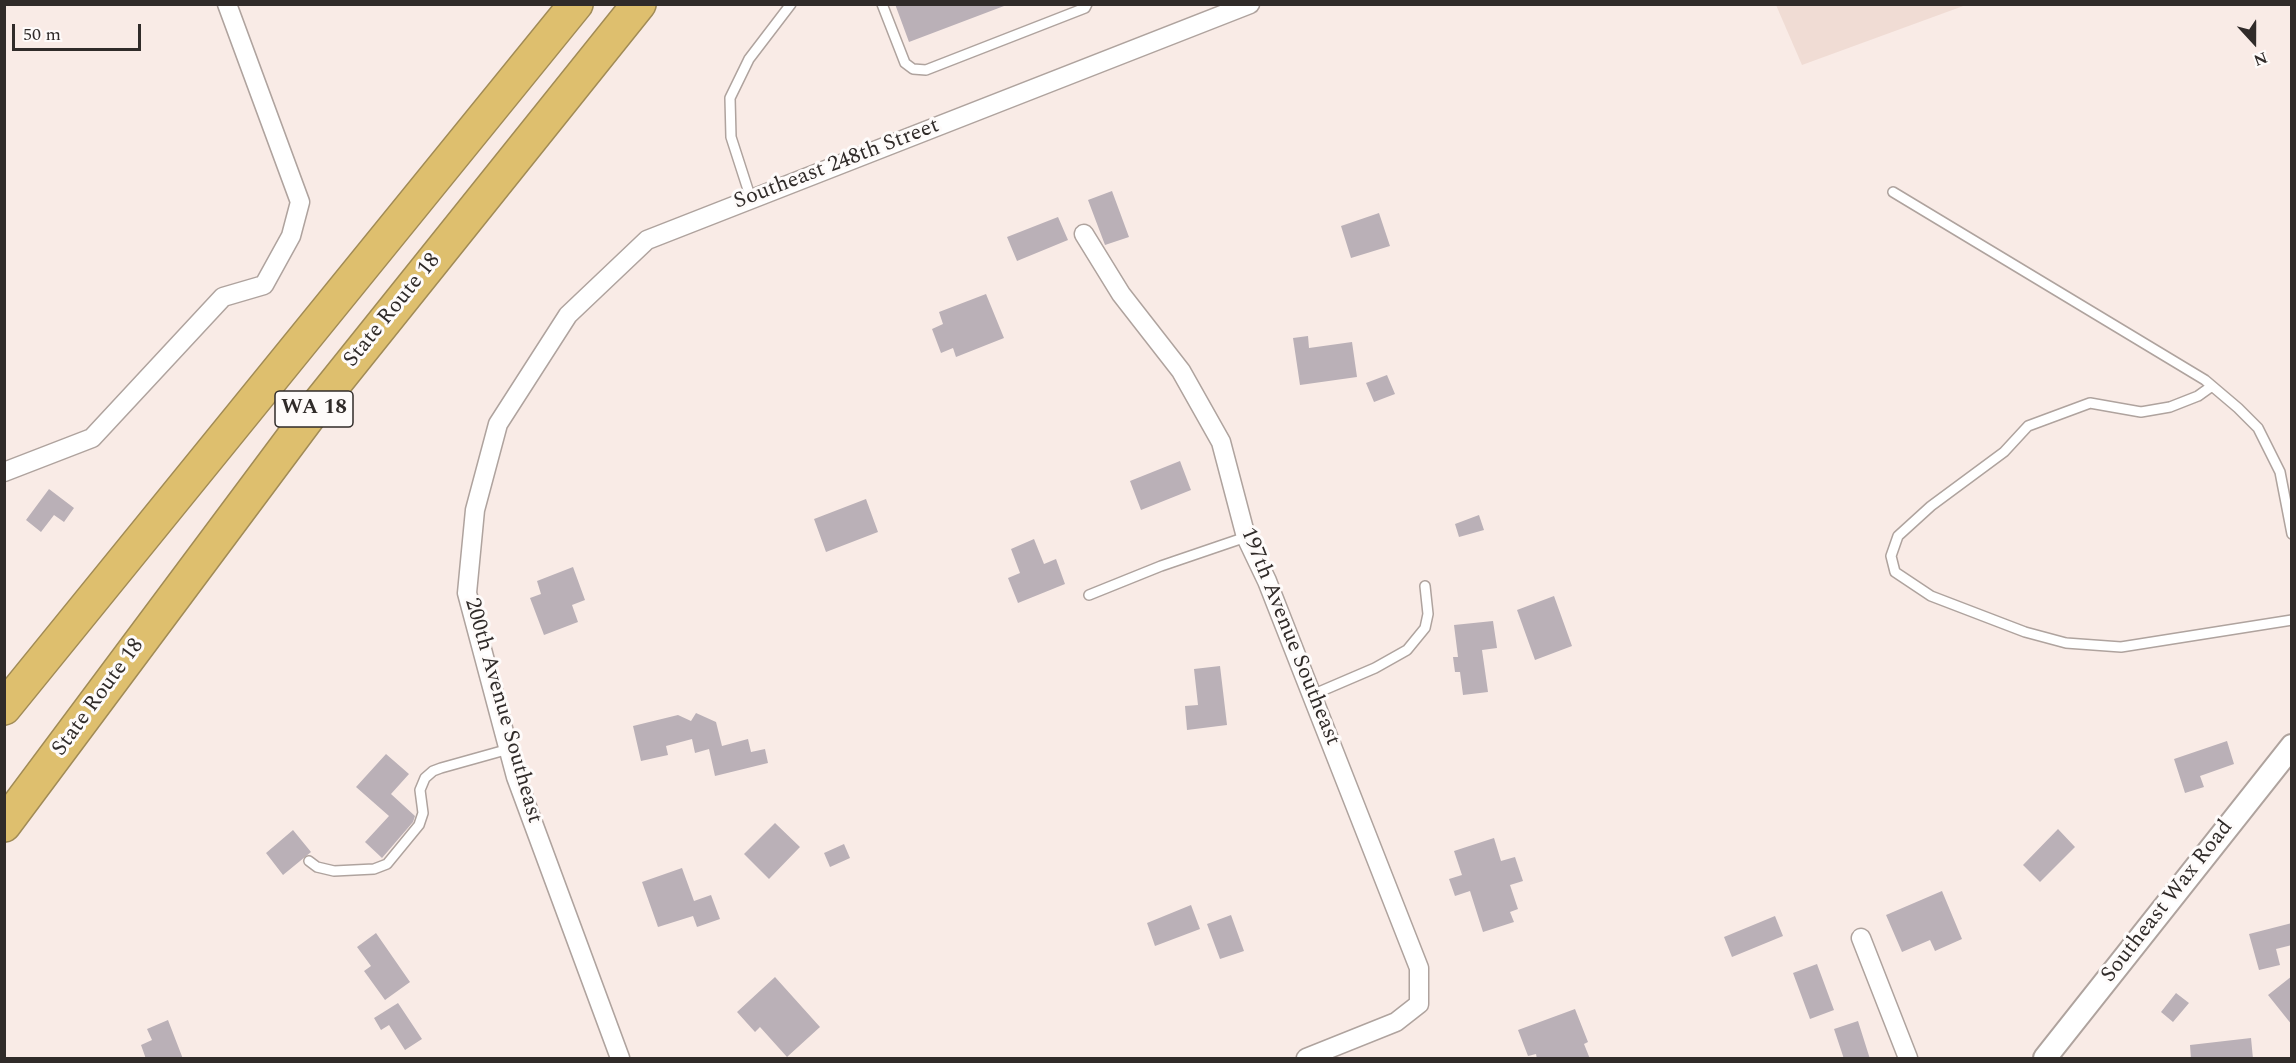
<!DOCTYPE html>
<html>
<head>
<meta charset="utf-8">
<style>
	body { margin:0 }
	#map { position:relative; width:2296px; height:1063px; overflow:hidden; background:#f9ebe6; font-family:Spectral,serif }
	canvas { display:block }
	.frame { position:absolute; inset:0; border:6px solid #302b29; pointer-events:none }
	.north { position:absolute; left:2224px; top:12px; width:60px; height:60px; -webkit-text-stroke:4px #fefbfa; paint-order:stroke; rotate:159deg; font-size:16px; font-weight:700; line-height:24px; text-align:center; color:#302b29 }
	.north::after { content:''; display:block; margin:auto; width:21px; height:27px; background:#302b29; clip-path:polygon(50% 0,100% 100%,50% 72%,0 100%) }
	.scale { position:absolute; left:12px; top:24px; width:129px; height:27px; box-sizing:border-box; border:3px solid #302b29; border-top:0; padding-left:8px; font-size:18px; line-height:21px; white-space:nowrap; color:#302b29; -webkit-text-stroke:4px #fefbfa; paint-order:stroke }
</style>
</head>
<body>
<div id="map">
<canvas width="2296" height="1063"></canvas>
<div class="frame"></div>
<div class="north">N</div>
<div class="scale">50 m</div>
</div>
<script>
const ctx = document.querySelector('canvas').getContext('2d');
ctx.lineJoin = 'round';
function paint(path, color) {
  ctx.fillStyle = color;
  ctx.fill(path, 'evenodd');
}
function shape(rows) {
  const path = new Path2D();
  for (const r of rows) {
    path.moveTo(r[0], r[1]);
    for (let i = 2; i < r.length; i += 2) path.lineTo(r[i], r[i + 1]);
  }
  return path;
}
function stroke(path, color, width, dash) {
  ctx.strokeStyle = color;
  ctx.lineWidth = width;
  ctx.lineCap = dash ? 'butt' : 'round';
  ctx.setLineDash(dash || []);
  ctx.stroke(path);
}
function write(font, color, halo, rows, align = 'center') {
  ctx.font = font + ' Spectral,serif';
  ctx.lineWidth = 6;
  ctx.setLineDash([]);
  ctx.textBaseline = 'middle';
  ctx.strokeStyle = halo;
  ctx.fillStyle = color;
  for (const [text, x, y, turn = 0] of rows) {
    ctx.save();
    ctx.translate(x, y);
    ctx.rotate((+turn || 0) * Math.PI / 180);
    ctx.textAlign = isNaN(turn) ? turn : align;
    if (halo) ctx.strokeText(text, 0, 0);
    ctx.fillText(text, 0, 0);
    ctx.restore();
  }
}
paint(shape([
	[1776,5,1966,5,1802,65]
]), '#f0dcd4');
paint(shape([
	[895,4,1004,4,1004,6,909,42],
	[1112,191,1129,237,1105,245,1088,200],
	[1379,213,1390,246,1351,258,1341,226],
	[1058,217,1068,240,1017,261,1007,237],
	[986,294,1004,338,956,357,953,348,941,353,932,329,943,324,939,312],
	[1308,336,1309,348,1352,342,1357,377,1300,385,1293,338],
	[1387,375,1395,394,1374,402,1366,383],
	[1180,461,1191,490,1141,510,1130,481],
	[49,489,74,508,64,522,54,515,41,532,26,520],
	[866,499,878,532,826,552,814,519],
	[1479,515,1484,530,1459,537,1455,524],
	[1034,539,1044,564,1056,559,1065,584,1018,603,1008,578,1020,573,1011,549],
	[573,567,585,600,572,605,578,622,544,635,530,598,541,594,537,581],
	[1554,596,1572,646,1535,660,1517,610],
	[1493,621,1497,648,1482,650,1488,692,1463,695,1460,672,1455,672,1453,657,1458,657,1454,625],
	[1220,666,1227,725,1187,730,1185,706,1198,705,1194,669],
	[696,713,716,722,722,746,748,739,751,752,765,749,768,763,715,776,709,749,695,753,692,739,666,746,668,755,641,761,633,726,678,715,691,721],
	[2227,741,2234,764,2200,776,2204,787,2185,793,2174,759],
	[386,754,409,774,391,794,415,816,413,822,382,858,365,842,389,816,356,787],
	[775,823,800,847,769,879,744,854],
	[2058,829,2075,847,2040,882,2023,865],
	[293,830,311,852,283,875,266,853],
	[1494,838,1501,861,1515,857,1523,881,1510,885,1518,909,1510,912,1514,922,1483,932,1470,891,1455,896,1449,879,1462,875,1454,851],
	[844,844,850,858,830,867,824,853],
	[682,868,694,901,711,895,720,919,697,927,693,916,658,927,642,882],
	[1942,891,1962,939,1935,951,1930,940,1902,952,1886,915],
	[1191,905,1200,929,1155,946,1147,923],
	[1231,915,1244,951,1220,959,1207,924],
	[1775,916,1783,936,1732,957,1724,937],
	[2292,923,2292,945,2276,949,2280,965,2259,970,2249,934],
	[376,933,410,982,385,1000,364,971,371,966,357,947],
	[1817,964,1834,1010,1810,1019,1793,973],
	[2292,976,2292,1025,2268,995],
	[775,977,820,1027,787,1057,760,1027,755,1032,737,1012],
	[2176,993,2189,1003,2173,1022,2161,1012],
	[398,1003,422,1039,405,1050,389,1025,381,1030,374,1018],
	[1575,1009,1588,1042,1584,1044,1590,1059,1537,1059,1536,1054,1528,1056,1518,1030],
	[168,1020,183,1059,146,1059,141,1045,152,1040,147,1029],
	[1858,1021,1870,1059,1844,1059,1834,1029],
	[2251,1038,2253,1059,2191,1059,2190,1045]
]), '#bab0b7');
const service = shape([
	[882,4,905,63,913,69,926,70,1085,8,1087,4],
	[1893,192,2205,380,2238,408,2258,428,2280,472,2292,534],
	[751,199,731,137,730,98,749,59,791,4],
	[2212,386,2198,396,2170,407,2141,412,2090,403,2028,426,2004,452,1931,506,1898,536,1891,556,1895,572,1931,596,2025,632,2066,643,2121,647,2292,620],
	[1089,595,1161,566,1246,537],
	[1312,695,1375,668,1407,650,1425,628,1428,614,1425,586],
	[309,861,317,867,334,871,374,869,387,864,419,825,423,813,420,790,425,778,433,771,441,768,509,749]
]);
const minor = shape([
	[1084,234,1121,294,1181,371,1221,442,1246,537,1267,581,1419,968,1419,1004,1396,1022,1306,1058],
	[4,472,92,438,223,297,264,285,291,236,300,202,227,4],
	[1861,938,1908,1058],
	[620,1058,516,777,467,593,475,510,498,424,568,315,647,240,1250,4]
]);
const tertiary = shape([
	[2045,1058,2292,746]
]);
const motorway = shape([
	[4,708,576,4],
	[4,825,312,412,639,4]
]);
stroke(service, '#afa39e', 12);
stroke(minor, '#afa39e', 21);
stroke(tertiary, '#afa39e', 26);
stroke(motorway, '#a18b56', 36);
stroke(service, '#fff', 9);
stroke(minor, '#fff', 18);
stroke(tertiary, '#fff', 22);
stroke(motorway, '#debf6e', 33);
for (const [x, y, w] of [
	[314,409,78]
]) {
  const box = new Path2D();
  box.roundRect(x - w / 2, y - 18, w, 36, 4.5);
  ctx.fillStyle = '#fefbfa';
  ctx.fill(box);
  stroke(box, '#302b29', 1.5);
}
write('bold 21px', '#302b29', null, [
	["WA 18",314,409]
]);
write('22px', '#302b29', '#fefbfa', [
	["Southeast 248th Street",837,165,-21],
	["State Route 18",393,311,-51],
	["197th Avenue Southeast",1289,637,68],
	["State Route 18",99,698,-54],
	["200th Avenue Southeast",502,711,74],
	["Southeast Wax Road",2168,902,-52]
]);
</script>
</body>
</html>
